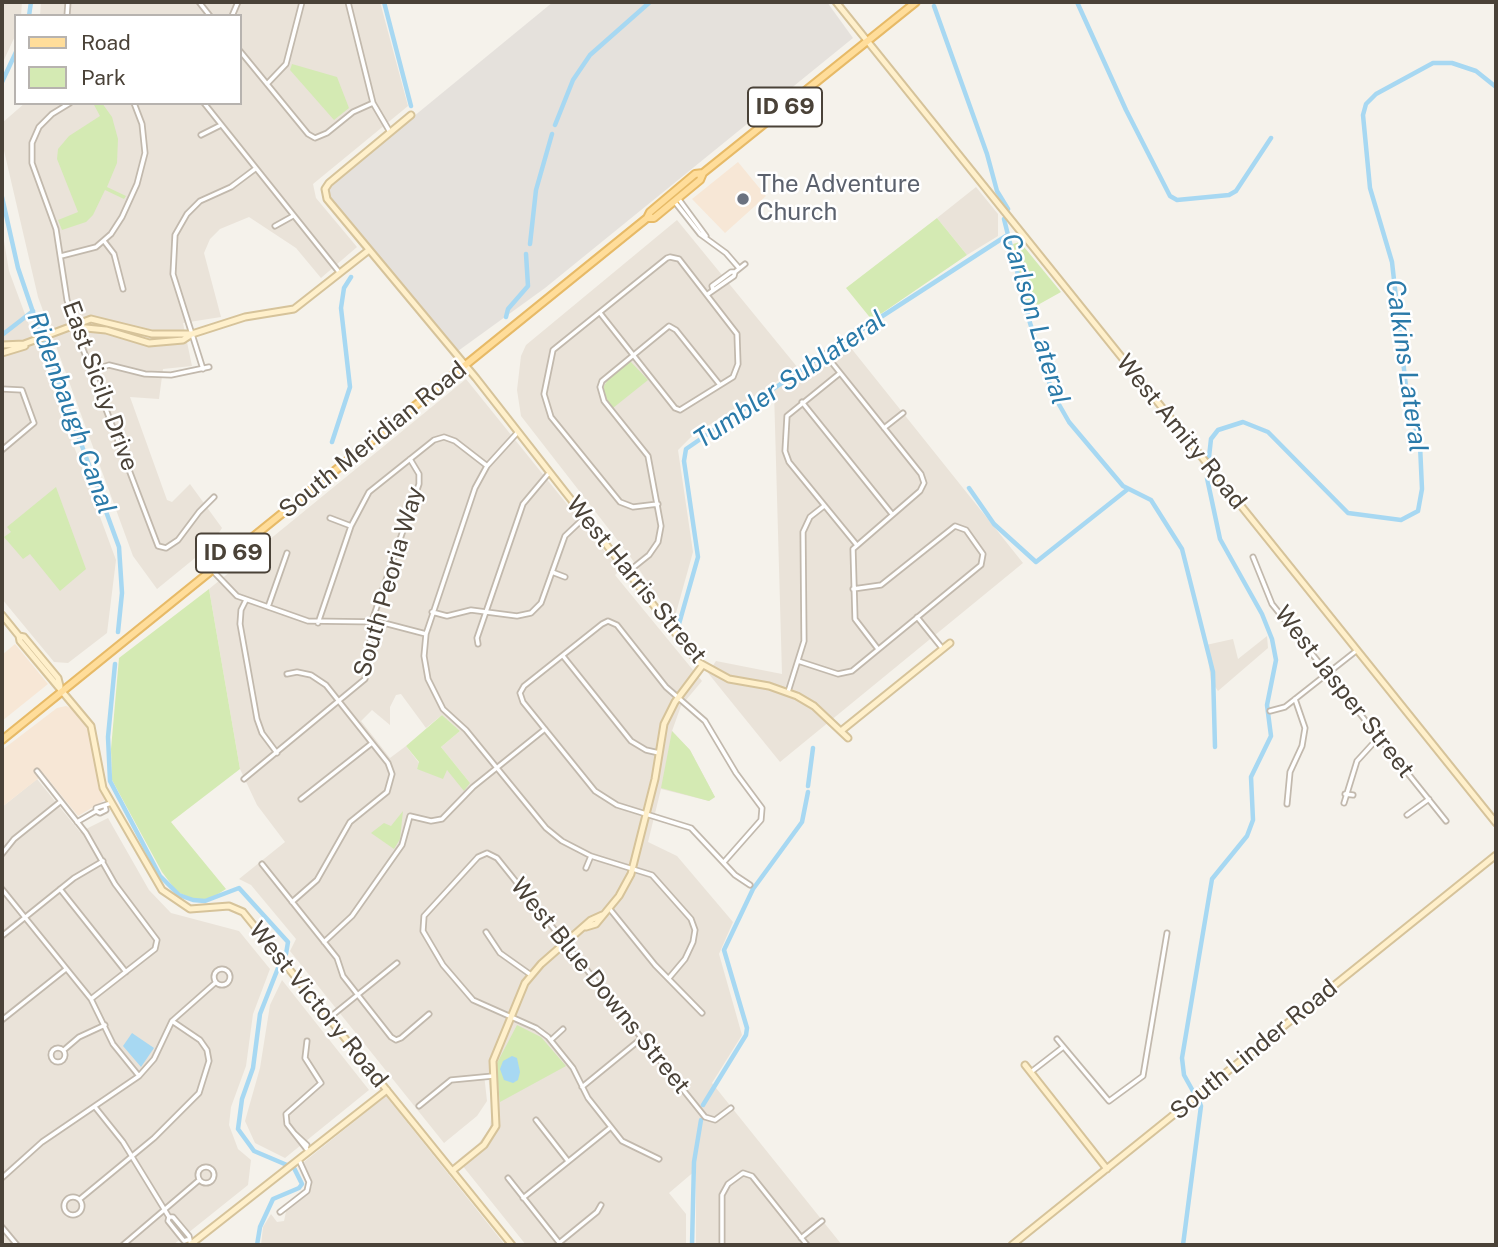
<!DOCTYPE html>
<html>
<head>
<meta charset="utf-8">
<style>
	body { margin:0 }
	#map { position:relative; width:1498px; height:1247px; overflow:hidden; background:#f5f2eb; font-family:"Public Sans",sans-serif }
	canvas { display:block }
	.frame { position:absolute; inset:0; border:4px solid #4a4238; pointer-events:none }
	.legend { position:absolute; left:14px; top:14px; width:228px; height:91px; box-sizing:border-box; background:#fff; border:2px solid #b7b3af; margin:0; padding:9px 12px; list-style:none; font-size:21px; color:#4a4238 }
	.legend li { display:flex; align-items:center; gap:14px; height:35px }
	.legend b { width:35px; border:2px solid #b7b3af }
</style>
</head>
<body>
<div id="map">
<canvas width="1498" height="1247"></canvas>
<div class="frame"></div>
<ul class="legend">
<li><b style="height:9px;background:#ffdd9a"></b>Road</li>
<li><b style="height:19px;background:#d4eab3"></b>Park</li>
</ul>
</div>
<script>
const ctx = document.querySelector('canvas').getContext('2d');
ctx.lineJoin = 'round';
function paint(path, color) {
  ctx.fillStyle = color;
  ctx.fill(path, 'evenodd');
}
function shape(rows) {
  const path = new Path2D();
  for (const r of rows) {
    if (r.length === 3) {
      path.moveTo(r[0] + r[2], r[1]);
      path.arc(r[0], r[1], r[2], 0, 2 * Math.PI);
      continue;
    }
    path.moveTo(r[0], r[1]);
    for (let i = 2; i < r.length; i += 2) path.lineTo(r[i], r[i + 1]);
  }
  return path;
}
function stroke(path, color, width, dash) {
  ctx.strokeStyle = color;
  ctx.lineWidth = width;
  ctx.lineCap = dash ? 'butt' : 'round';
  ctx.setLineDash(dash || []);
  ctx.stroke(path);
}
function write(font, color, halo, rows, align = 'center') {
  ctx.font = font + ' "Public Sans",sans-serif';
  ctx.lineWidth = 5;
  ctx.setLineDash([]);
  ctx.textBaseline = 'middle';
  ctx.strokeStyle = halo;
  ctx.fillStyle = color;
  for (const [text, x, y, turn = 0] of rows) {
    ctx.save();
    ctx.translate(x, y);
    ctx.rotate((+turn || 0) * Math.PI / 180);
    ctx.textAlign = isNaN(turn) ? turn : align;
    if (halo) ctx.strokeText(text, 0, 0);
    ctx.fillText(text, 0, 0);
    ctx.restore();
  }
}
paint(shape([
	[2,2,22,2,21,16,16,16,16,34,2,64],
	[41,2,380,2,408,106,313,184,316,198,357,247,321,278,296,248,249,217,220,229,210,239,204,253,221,317,183,323,192,366,163,369,159,399,130,397,167,500,172,502,190,484,222,528,211,545,157,589,133,556,38,297,2,142,2,123,25,103,240,103,240,16,40,16],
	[976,187,998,214,998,236,967,255,937,218],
	[677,220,798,368,692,436,678,450,693,552,674,620,629,555,521,416,517,390,521,356,526,345],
	[2,229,9,271,116,560,107,633,68,663,54,662,2,599],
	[847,343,1023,563,780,762,708,673,716,661,782,674,774,391],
	[466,379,620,570,615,575,702,681,681,706,672,731,690,750,715,797,709,801,661,789,648,842,677,856,733,922,719,954,742,1035,712,1083,842,1245,696,1245,696,1170,669,1193,686,1214,686,1245,526,1245,458,1160,479,1143,490,1128,492,1110,488,1074,484,1074,487,1101,477,1116,444,1143,290,951,296,939,251,885,239,879,285,842,257,805,240,769,209,589],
	[401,694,426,728,442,715,460,731,441,747,470,783,447,770,417,769,419,763,406,746,390,758,361,721,372,710,390,725,390,707,396,695],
	[1267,636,1268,648,1218,691,1211,681,1206,645,1233,639,1238,659],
	[37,779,80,832,108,818,149,890,171,913,239,931,270,969,253,1014,246,1066,231,1107,229,1125,238,1149,251,1160,248,1185,173,1245,2,1245,2,807],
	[282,980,369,1090,285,1158,255,1143,245,1121,260,1068,270,1005],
	[386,1096,505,1245,261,1245,263,1227,271,1214,277,1222,284,1221,287,1207,303,1198,312,1186,304,1162]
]), '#eae3d9');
paint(shape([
	[738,162,766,196,725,233,692,199],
	[15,644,48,684,2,721,2,655],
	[66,706,75,710,87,727,93,741,98,786,105,800,78,816,44,774,2,807,2,750,57,708]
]), '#f7e7d6');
paint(shape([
	[553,2,827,2,853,38,545,288,458,351,324,190]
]), '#e5e1dc');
paint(shape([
	[292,64,337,77,349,108,334,120,290,70],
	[93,103,102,103,112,117,118,139,117,163,107,187,126,196,124,199,105,190,93,215,86,222,62,230,58,220,78,212,57,159,58,149,69,136,100,116],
	[937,218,967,255,872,320,846,288],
	[1020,242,1061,292,1027,311,1013,244],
	[630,361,648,380,613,408,604,395,604,386,609,378],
	[56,487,86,569,60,591,30,554,23,559,4,537,11,532,7,527],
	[209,589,240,769,171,822,226,889,210,899,196,900,177,892,162,872,112,780,111,749,119,658],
	[442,715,460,731,441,747,470,783,464,791,447,770,443,779,417,769,419,762,406,746],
	[672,731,690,750,715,797,709,801,661,788],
	[403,811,400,839,394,849,371,833,384,823,391,826],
	[517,1025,541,1037,566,1066,500,1102,496,1065]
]), '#d4eab3');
paint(shape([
	[132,1033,154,1048,141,1067,123,1046],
	[512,1056,517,1058,520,1072,518,1080,513,1083,504,1080,500,1069,503,1061]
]), '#a7d8f2');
stroke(shape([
	[384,2,411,106],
	[1077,2,1126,110,1170,196,1177,200,1229,195,1236,191,1271,138],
	[934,6,987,154,997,191,1008,209],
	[29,16,31,2],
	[2,82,16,52],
	[555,125,573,80,590,55,650,2],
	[2,197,18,268,34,315,119,547,122,593,118,632],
	[1004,219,1030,323,1053,394,1069,422,1123,486,1151,500,1182,549,1213,672,1215,747],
	[530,244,536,190,552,134],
	[506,317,508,309,528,286,526,254],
	[2,335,33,311],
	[332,442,350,387,341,308,344,288,351,277],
	[1209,457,1211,439,1218,430,1243,422,1268,432,1348,513,1401,520,1418,511,1422,489,1420,445,1407,396,1392,262,1370,188,1363,115,1366,104,1376,94,1433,63,1452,63,1476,71,1496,87],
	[969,488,994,524,1036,562,1128,489],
	[679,624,698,557,684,461,686,449,830,350,1006,236],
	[115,664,108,737,110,781,160,876,179,895,193,900,205,901,239,888,288,942,286,954],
	[808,786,813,748],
	[1194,1093,1184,1075,1182,1058,1212,879,1247,836,1253,820,1251,777,1271,736,1267,705,1276,660,1272,639,1262,614,1220,539,1207,478],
	[703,1105,746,1035,747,1028,724,950,753,889,802,822,808,792],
	[257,1245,260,1227,273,1199,299,1188,302,1184,294,1168,254,1151,238,1129,242,1099,253,1068,260,1014,280,963],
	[692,1245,694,1162,701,1120],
	[1183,1245,1201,1106,1199,1101]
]), '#a7d8f2', 4.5);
const street = shape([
	[199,2,210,16],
	[348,2,373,103,390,132],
	[67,16,68,2],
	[232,16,238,2],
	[240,51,308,134,315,138,327,133,353,112,373,103],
	[267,84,286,64,302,2],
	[70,103,52,114,39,127,32,143,32,163,56,229,67,300,80,341,158,546,166,548,178,540,199,512,214,497],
	[204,103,339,272],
	[201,135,219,126],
	[678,198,706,236],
	[674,201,700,234,726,253,739,268],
	[275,226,293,216],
	[104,241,114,254,123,289],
	[61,256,96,247,111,234,122,217,137,184,145,153,142,124,134,103],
	[735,272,745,264],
	[708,294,734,276,735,272,731,272,712,286,713,290],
	[600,313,675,408,680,410,733,377,738,364,737,334,679,259,670,257,667,258,553,350,544,394,551,417,620,502,633,507,658,504],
	[825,354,921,474,924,483,920,491,853,549,855,619,878,649],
	[203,369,173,274,175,235,187,214,200,201,231,187,255,169],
	[93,370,109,365,145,374,171,375,209,367],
	[840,373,787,416,785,451,789,462,856,544],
	[2,389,22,390,34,423,2,450],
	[802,402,892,514],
	[884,428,903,413],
	[517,433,487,466,475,488,426,634,424,656,428,679,443,709,466,730,546,828,562,841,591,856,652,875,691,919,695,930,693,942,685,959,669,978],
	[330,518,351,526],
	[1253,557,1272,604,1446,821],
	[212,570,237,596,308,621,380,622,426,634],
	[629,571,649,555,658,542,661,526,648,456,604,401,600,387,602,381,669,326,676,330,720,385],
	[552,572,565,577],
	[246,600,241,610,240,624,257,719,262,733,277,753],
	[268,607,287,553],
	[432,612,447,616,471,610,517,616,531,613,541,603,565,536,585,517],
	[917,617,942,648],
	[318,623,351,526,369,492,434,440,444,437,455,441,486,465],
	[478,644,477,638,523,504,549,473],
	[563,656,631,741,646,750,659,753],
	[798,661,838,674,852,671,981,565,983,554,966,530,955,526,881,585,853,589],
	[287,674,297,672,311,675,326,685,388,763,392,774,387,792,350,822,317,880,292,902],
	[788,692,804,641,803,532,810,517,824,506],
	[1270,711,1285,707,1356,651],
	[37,771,86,833,115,884,157,940,155,949,91,999],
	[244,779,365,679,373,618,419,484,419,474,410,459],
	[1345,794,1353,795],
	[301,799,372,743],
	[1344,803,1357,761,1379,737],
	[1287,804,1290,772,1302,746,1305,728,1295,699],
	[105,806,106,810,100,813,96,811,96,808,111,803],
	[1407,815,1429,799],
	[77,822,96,811],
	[2,854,14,839,60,802],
	[724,862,761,820,762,808,736,773,705,721,666,687,617,625,608,621,602,624,524,686,520,693,523,702,595,791,617,805,691,828,735,875,750,885],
	[262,864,337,958,343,976,391,1037,396,1040,401,1038,429,1014],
	[586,868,591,856],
	[2,889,91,999,113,1044,139,1076],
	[60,889,126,972],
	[609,908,655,965,702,1013],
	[486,932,500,953,531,975],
	[2,936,74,878,103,861],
	[324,942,352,916,402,845,410,816,431,821,442,819,473,787,545,729],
	[222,977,8],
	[329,1018,397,963],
	[2,1020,66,969],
	[1057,1039,1109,1101,1143,1076,1167,933],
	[551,1040,563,1029],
	[58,1055,7],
	[65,1049,79,1037,105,1025],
	[1031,1072,1062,1048],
	[582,1087,642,1038],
	[419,1106,451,1080,493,1076],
	[95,1107,123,1142,169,1217],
	[536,1120,568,1161],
	[294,1133,287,1124,286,1114,321,1083,305,1058,307,1041],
	[306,1148,307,1145,294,1133,309,1152],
	[659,1159,622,1141,588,1098,573,1068,548,1037,536,1028,473,1000,443,965,423,931,424,916,478,857,487,853,497,858,705,1117,715,1120,731,1108],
	[206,1175,8],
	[2,1178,42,1142,139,1076,154,1059,172,1021,215,983],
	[508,1178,561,1245],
	[73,1206,9],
	[523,1198,611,1127],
	[80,1199,154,1138,199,1093,209,1061,207,1050,200,1040,172,1021],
	[280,1212,307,1191,309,1182,299,1160],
	[2,1227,17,1245],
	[801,1238,822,1221],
	[187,1240,184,1241,168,1221,169,1217,173,1217,189,1236,191,1245],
	[559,1243,597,1212,601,1205],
	[123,1245,198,1181],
	[722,1245,722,1195,728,1184,743,1173,752,1176,807,1245]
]);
const secondary = shape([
	[836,2,1496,823],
	[411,115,329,183,325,189,327,199,476,378,698,662,729,679,769,686,797,696,814,706,848,738],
	[76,327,106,330,149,343,183,340,192,334,245,317,294,309,369,250],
	[2,345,24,344,91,319,152,334,192,334],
	[2,353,25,346],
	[2,615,19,636,20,641,91,726,103,788,162,890,190,909,229,906,243,912,512,1245],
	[19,636,24,637,58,678,60,686],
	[841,731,950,643],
	[586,927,596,924,619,896,631,874,655,779,664,724,675,702,702,666],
	[1025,1065,1107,1169],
	[452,1171,484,1145,496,1126,493,1061,525,983,541,964,591,920,602,915],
	[190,1245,387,1090],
	[1012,1245,1496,855]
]);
const primary = shape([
	[647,218,654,218,700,180,703,173,916,2],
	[2,740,647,218,650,212,695,174,703,173]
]);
stroke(street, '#c2b9ad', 7);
stroke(secondary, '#d6c39a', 9);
stroke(primary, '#e7ba67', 10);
stroke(street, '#fff', 3.5);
stroke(secondary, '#fff0cb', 5);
stroke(primary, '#ffdd9a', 6);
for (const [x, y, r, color] of [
	[743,199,7,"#6b7280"]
]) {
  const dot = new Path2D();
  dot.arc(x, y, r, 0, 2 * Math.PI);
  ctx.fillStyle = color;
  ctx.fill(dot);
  stroke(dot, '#fff', 2.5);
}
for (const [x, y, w] of [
	[785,107,74],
	[233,553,74]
]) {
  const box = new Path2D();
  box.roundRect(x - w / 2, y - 19.5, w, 39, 5);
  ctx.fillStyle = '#fff';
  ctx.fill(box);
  stroke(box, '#4a4238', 2);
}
write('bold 23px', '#4a4238', null, [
	["ID 69",785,107],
	["ID 69",233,553]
]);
write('24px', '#5b616d', '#fff', [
	["The Adventure",757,185],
	["Church",757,213]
], 'left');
write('24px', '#4a4238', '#fff', [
	["East Sicily Drive",100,386,70],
	["West Amity Road",1181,432,51],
	["South Meridian Road",373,440,-39],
	["West Harris Street",636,580,51],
	["South Peoria Way",389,582,-74],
	["West Jasper Street",1344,692,52],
	["West Blue Downs Street",600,986,51],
	["West Victory Road",318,1005,51],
	["South Linder Road",1254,1050,-39]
]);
write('italic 26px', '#2a7aa9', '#fff', [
	["Carlson Lateral",1035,319,73],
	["Calkins Lateral",1406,366,82],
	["Tumbler Sublateral",790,380,-34],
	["Ridenbaugh Canal",71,413,70]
]);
</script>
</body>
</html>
